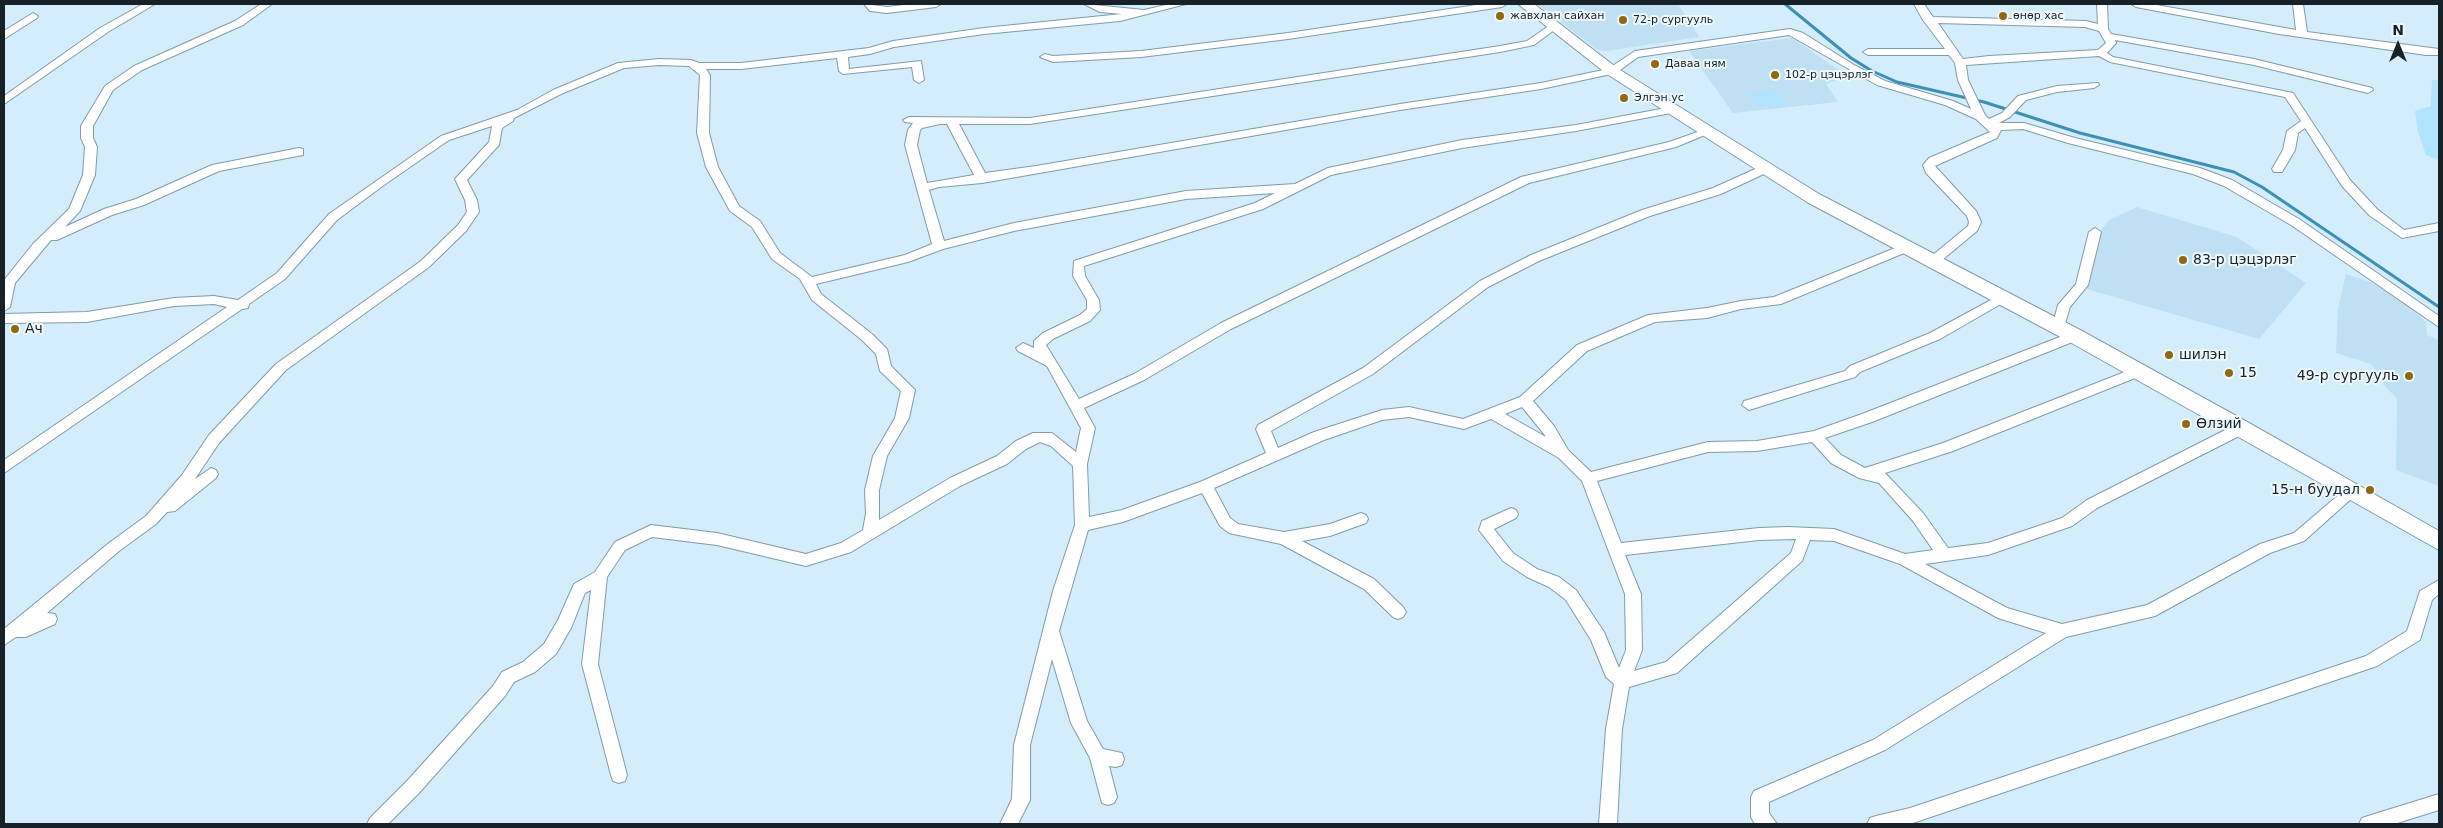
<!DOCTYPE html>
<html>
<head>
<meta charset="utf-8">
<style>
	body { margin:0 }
	#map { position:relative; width:2443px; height:828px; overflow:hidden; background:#d3edfc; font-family:"DejaVu Sans",sans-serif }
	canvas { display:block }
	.frame { position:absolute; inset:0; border:5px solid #182127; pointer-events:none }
	.north { position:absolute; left:2373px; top:20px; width:50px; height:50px; -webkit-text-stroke:4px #edf8fd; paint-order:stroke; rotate:0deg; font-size:14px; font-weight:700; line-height:20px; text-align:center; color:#182127 }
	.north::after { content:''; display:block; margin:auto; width:18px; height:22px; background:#182127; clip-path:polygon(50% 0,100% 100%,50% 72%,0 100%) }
</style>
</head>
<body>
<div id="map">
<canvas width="2443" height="828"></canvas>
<div class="frame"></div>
<div class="north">N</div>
</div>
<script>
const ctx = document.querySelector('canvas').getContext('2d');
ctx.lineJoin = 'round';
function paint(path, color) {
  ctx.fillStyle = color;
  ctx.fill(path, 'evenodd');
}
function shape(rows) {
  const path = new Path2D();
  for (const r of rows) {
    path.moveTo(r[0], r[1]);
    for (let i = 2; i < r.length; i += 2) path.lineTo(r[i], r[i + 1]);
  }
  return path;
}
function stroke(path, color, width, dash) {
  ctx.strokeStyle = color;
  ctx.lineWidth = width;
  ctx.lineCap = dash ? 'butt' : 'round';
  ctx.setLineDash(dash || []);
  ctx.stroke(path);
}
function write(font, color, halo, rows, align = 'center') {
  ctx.font = font + ' "DejaVu Sans",sans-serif';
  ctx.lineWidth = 4;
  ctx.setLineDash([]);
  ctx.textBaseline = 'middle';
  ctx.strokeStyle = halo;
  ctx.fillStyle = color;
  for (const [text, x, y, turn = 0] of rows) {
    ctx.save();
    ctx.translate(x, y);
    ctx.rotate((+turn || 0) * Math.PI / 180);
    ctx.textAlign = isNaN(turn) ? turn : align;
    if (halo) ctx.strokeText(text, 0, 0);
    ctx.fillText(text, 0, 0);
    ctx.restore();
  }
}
paint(shape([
	[1537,4,1678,4,1699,37,1607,51,1598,50],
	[1792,38,1843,73,1844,77,1826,84,1838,102,1733,113,1689,51],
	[2137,207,2237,237,2306,283,2259,339,2087,289,2102,229,2109,220],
	[2346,274,2370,282,2401,300,2426,322,2427,335,2439,340,2439,486,2396,470,2397,399,2386,387,2371,364,2336,353,2338,308]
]), '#bfe0f2');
paint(shape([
	[2432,80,2439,80,2439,160,2426,155,2418,132,2415,111,2431,106],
	[1776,91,1787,104,1760,107,1750,93]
]), '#afe3ff');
stroke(shape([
	[1785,4,1851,58,1872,71,1897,82,1984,102,2080,133,2234,172,2262,187,2439,307]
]), '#3d90b5', 3);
const minor = shape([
	[143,4,155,4,108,32,4,104,4,96,100,28,143,4],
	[261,4,272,4,243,25,142,70,113,90,93,126,93,138,97,147,95,175,80,211,65,227,104,209,136,199,212,165,299,148,303,149,303,155,219,171,144,205,112,215,57,240,51,240,15,283,10,307,4,311,5,279,33,244,69,209,83,175,85,147,81,138,81,126,105,86,134,66,235,21,261,4],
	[864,4,887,7,913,4,941,4,936,7,887,13,870,11,864,4],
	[1084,4,1144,10,1170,4,1186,4,1120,21,984,34,894,47,870,54,848,57,849,69,921,61,924,80,919,83,914,80,912,67,843,74,839,71,837,58,741,69,706,69,710,75,709,133,718,167,739,206,760,221,780,253,812,277,905,255,932,244,905,145,908,130,913,123,905,122,903,120,909,117,1030,118,1500,46,1527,41,1553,23,1557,24,1557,28,1534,45,1500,52,1030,124,959,124,985,173,1036,166,1400,104,1541,83,1608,69,1635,51,1790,29,1803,33,1854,65,1885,81,1953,101,1971,109,1958,80,1955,63,1949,55,1868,55,1863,52,1868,49,1945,49,1923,20,1914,4,1924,4,1933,17,2086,21,2098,24,2097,4,2107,4,2108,29,2111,34,2254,59,2372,88,2373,90,2368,93,2254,65,2115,40,2116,43,2107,53,2113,57,2293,93,2350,180,2377,209,2404,230,2439,223,2439,231,2402,238,2369,215,2342,186,2305,128,2298,133,2295,150,2282,172,2274,172,2272,169,2283,150,2287,131,2301,121,2285,97,2110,62,2099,56,1966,65,1968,80,1985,115,1989,119,2002,113,2018,96,2057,86,2098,83,2099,85,2094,88,2057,92,2026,100,2010,117,1999,123,2024,123,2075,138,2200,168,2232,180,2299,219,2439,316,2439,327,2291,225,2224,186,2193,174,2068,143,2023,129,2001,130,1997,138,1935,166,1976,211,1981,222,1977,231,1936,265,1928,265,1926,262,1928,259,1968,226,1969,222,1967,216,1926,173,1923,165,1929,158,1990,132,1976,119,1945,105,1877,85,1789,35,1638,57,1616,73,1541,89,1400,110,982,183,939,187,929,190,944,241,1014,223,1186,191,1295,184,1328,168,1462,140,1576,125,1671,107,1677,110,1671,113,1576,131,1462,148,1331,175,1263,209,1084,266,1085,276,1099,300,1100,310,1090,321,1053,339,1046,345,1079,399,1134,374,1221,323,1521,177,1669,142,1706,129,1712,132,1676,147,1529,183,1231,329,1144,380,1084,408,1095,428,1087,464,1089,517,1122,510,1200,482,1266,453,1256,429,1258,425,1363,368,1480,281,1531,255,1642,210,1713,188,1764,165,1768,166,1768,172,1721,194,1650,216,1539,261,1488,287,1373,374,1271,431,1278,448,1314,432,1382,410,1409,407,1463,419,1520,397,1577,345,1648,315,1707,308,1741,301,1774,297,1905,244,1911,248,1909,251,1781,304,1741,309,1707,318,1655,322,1587,351,1533,401,1554,426,1568,450,1591,472,1708,442,1757,441,1814,431,1862,414,2070,333,2080,333,2082,336,2080,339,1872,422,1825,438,1841,455,1865,468,1943,443,2135,368,2145,368,2147,371,2145,374,1953,451,1885,473,1923,513,1948,548,1988,543,2062,518,2087,500,2237,424,2247,424,2249,428,2247,432,2097,508,2072,526,1988,555,1925,564,2007,608,2062,624,2147,605,2260,544,2294,533,2348,487,2358,487,2360,491,2304,541,2270,553,2155,616,2066,637,1885,750,1769,802,1769,813,1777,824,1755,824,1751,817,1751,797,1754,791,1873,740,2046,633,1998,618,1900,564,1834,541,1810,540,1802,561,1677,673,1629,687,1622,729,1617,824,1599,824,1606,729,1614,684,1606,677,1591,640,1566,600,1549,587,1527,577,1503,561,1479,530,1482,521,1511,508,1516,510,1518,514,1516,518,1494,529,1513,553,1537,569,1559,577,1576,590,1604,632,1619,668,1626,650,1625,594,1582,481,1559,458,1491,419,1464,429,1409,417,1382,420,1324,440,1214,488,1230,518,1238,524,1284,532,1330,524,1361,513,1366,515,1368,519,1366,523,1330,536,1302,541,1374,579,1403,607,1406,612,1403,617,1398,619,1393,617,1364,589,1281,544,1229,533,1220,526,1202,493,1123,522,1088,530,1059,631,1087,721,1103,749,1122,753,1124,759,1122,765,1116,767,1109,766,1117,797,1114,803,1108,805,1102,803,1090,758,1071,723,1052,659,1030,745,1030,800,1018,824,1000,824,1012,799,1014,745,1053,591,1075,525,1073,466,1051,446,1040,442,1026,449,1007,464,960,486,851,552,806,566,717,545,652,537,625,550,607,577,598,664,627,775,625,781,619,783,613,781,611,775,582,664,591,590,585,593,571,628,556,654,535,672,514,682,505,696,419,793,388,824,367,824,370,818,407,781,493,686,502,672,523,662,544,644,558,620,574,584,595,572,615,542,651,525,717,533,806,554,841,543,863,530,866,513,865,490,873,456,895,418,901,391,880,371,876,354,862,340,812,300,800,279,772,259,752,227,730,211,706,167,697,133,700,75,689,66,659,65,624,68,561,94,514,118,513,121,502,128,499,145,467,180,477,200,479,212,466,231,429,267,286,370,219,443,195,479,211,468,216,470,218,474,216,478,175,511,167,512,156,524,119,551,47,613,55,614,57,619,55,624,26,637,16,637,4,645,4,629,109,543,146,516,182,475,209,435,276,364,421,261,458,225,467,212,465,200,455,179,489,142,492,126,449,140,384,185,337,220,285,279,249,304,248,308,242,309,4,473,4,460,227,307,214,304,174,306,87,322,4,323,4,314,87,312,174,298,214,296,238,300,277,273,329,214,441,136,517,110,553,90,618,63,659,59,691,60,699,63,741,63,869,48,893,41,984,28,1122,14,1100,12,1084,4],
	[1938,23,2085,27,2099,31,2106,43,2098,50,1989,56,1963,59,1938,23],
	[940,124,947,124,974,175,927,183,917,145,920,130,922,128,940,124],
	[1275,193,1255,203,1074,261,1073,276,1087,300,1087,309,1080,315,1043,333,1034,341,1034,348,1023,343,1016,348,1018,351,1047,366,1081,428,1076,452,1052,433,1033,433,1016,441,997,456,950,478,879,520,879,490,887,456,909,418,915,390,891,366,887,349,872,334,821,294,816,284,908,262,943,249,1014,231,1186,199,1275,193],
	[1522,407,1544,434,1546,437,1505,414,1522,407],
	[1812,442,1831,463,1859,478,1879,483,1913,521,1933,550,1905,554,1834,529,1788,527,1759,528,1621,543,1597,481,1708,452,1757,451,1812,442],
	[1796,539,1791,553,1666,662,1634,671,1642,650,1641,594,1625,555,1759,540,1796,539],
	[1483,4,1507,4,1502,7,1288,39,1141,57,1053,62,1040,57,1045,54,1053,56,1141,51,1288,33,1483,4],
	[2131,4,2151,4,2296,30,2293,4,2303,4,2307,32,2439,49,2439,55,2426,55,2279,34,2136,7,2131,4],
	[33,13,38,16,37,18,4,39,4,31,33,13],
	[2095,228,2101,232,2088,285,2070,307,2063,330,2053,330,2052,327,2058,305,2076,284,2089,232,2095,228],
	[2002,294,2008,298,2006,301,1940,339,1860,372,1855,377,1749,410,1742,405,1744,401,1845,371,1850,366,1930,333,2002,294],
	[2439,580,2439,594,2432,600,2420,640,2377,666,1910,824,1867,824,1870,818,1876,816,1910,808,2366,656,2407,631,2420,591,2439,580],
	[2439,794,2439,810,2394,824,2359,824,2362,818,2368,816,2439,794]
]);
const secondary = shape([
	[1518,4,1534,4,1617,68,1819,194,2082,331,2249,423,2439,531,2439,550,2068,341,1807,202,1607,74,1518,4]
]);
stroke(minor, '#829ba8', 2);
stroke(secondary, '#829ba8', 2);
paint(minor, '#fff');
paint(secondary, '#fff');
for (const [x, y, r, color] of [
	[1500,16,5,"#90690f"],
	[2003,16,5,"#90690f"],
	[1623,20,5,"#90690f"],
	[1655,64,5,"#90690f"],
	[1775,75,5,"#90690f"],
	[1624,98,5,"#90690f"],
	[2183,260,5,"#90690f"],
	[15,329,5,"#90690f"],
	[2169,355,5,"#90690f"],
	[2229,373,5,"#90690f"],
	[2409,376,5,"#90690f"],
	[2186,424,5,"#90690f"],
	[2370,490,5,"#90690f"]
]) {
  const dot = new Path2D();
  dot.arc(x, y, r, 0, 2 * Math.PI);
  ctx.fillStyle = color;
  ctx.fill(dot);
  stroke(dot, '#edf8fd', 2);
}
write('11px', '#182127', '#edf8fd', [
	["жавхлан сайхан",1510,16],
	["өнөр хас",2013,16],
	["72-р сургууль",1633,20],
	["Даваа ням",1665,64],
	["102-р цэцэрлэг",1785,75],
	["Элгэн ус",1634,98]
], 'left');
write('14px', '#182127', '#edf8fd', [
	["83-р цэцэрлэг",2193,260],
	["Ач",25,329],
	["шилэн",2179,355],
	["15",2239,373],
	["49-р сургууль",2399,376,"right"],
	["Өлзий",2196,424],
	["15-н буудал",2360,490,"right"]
], 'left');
</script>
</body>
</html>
